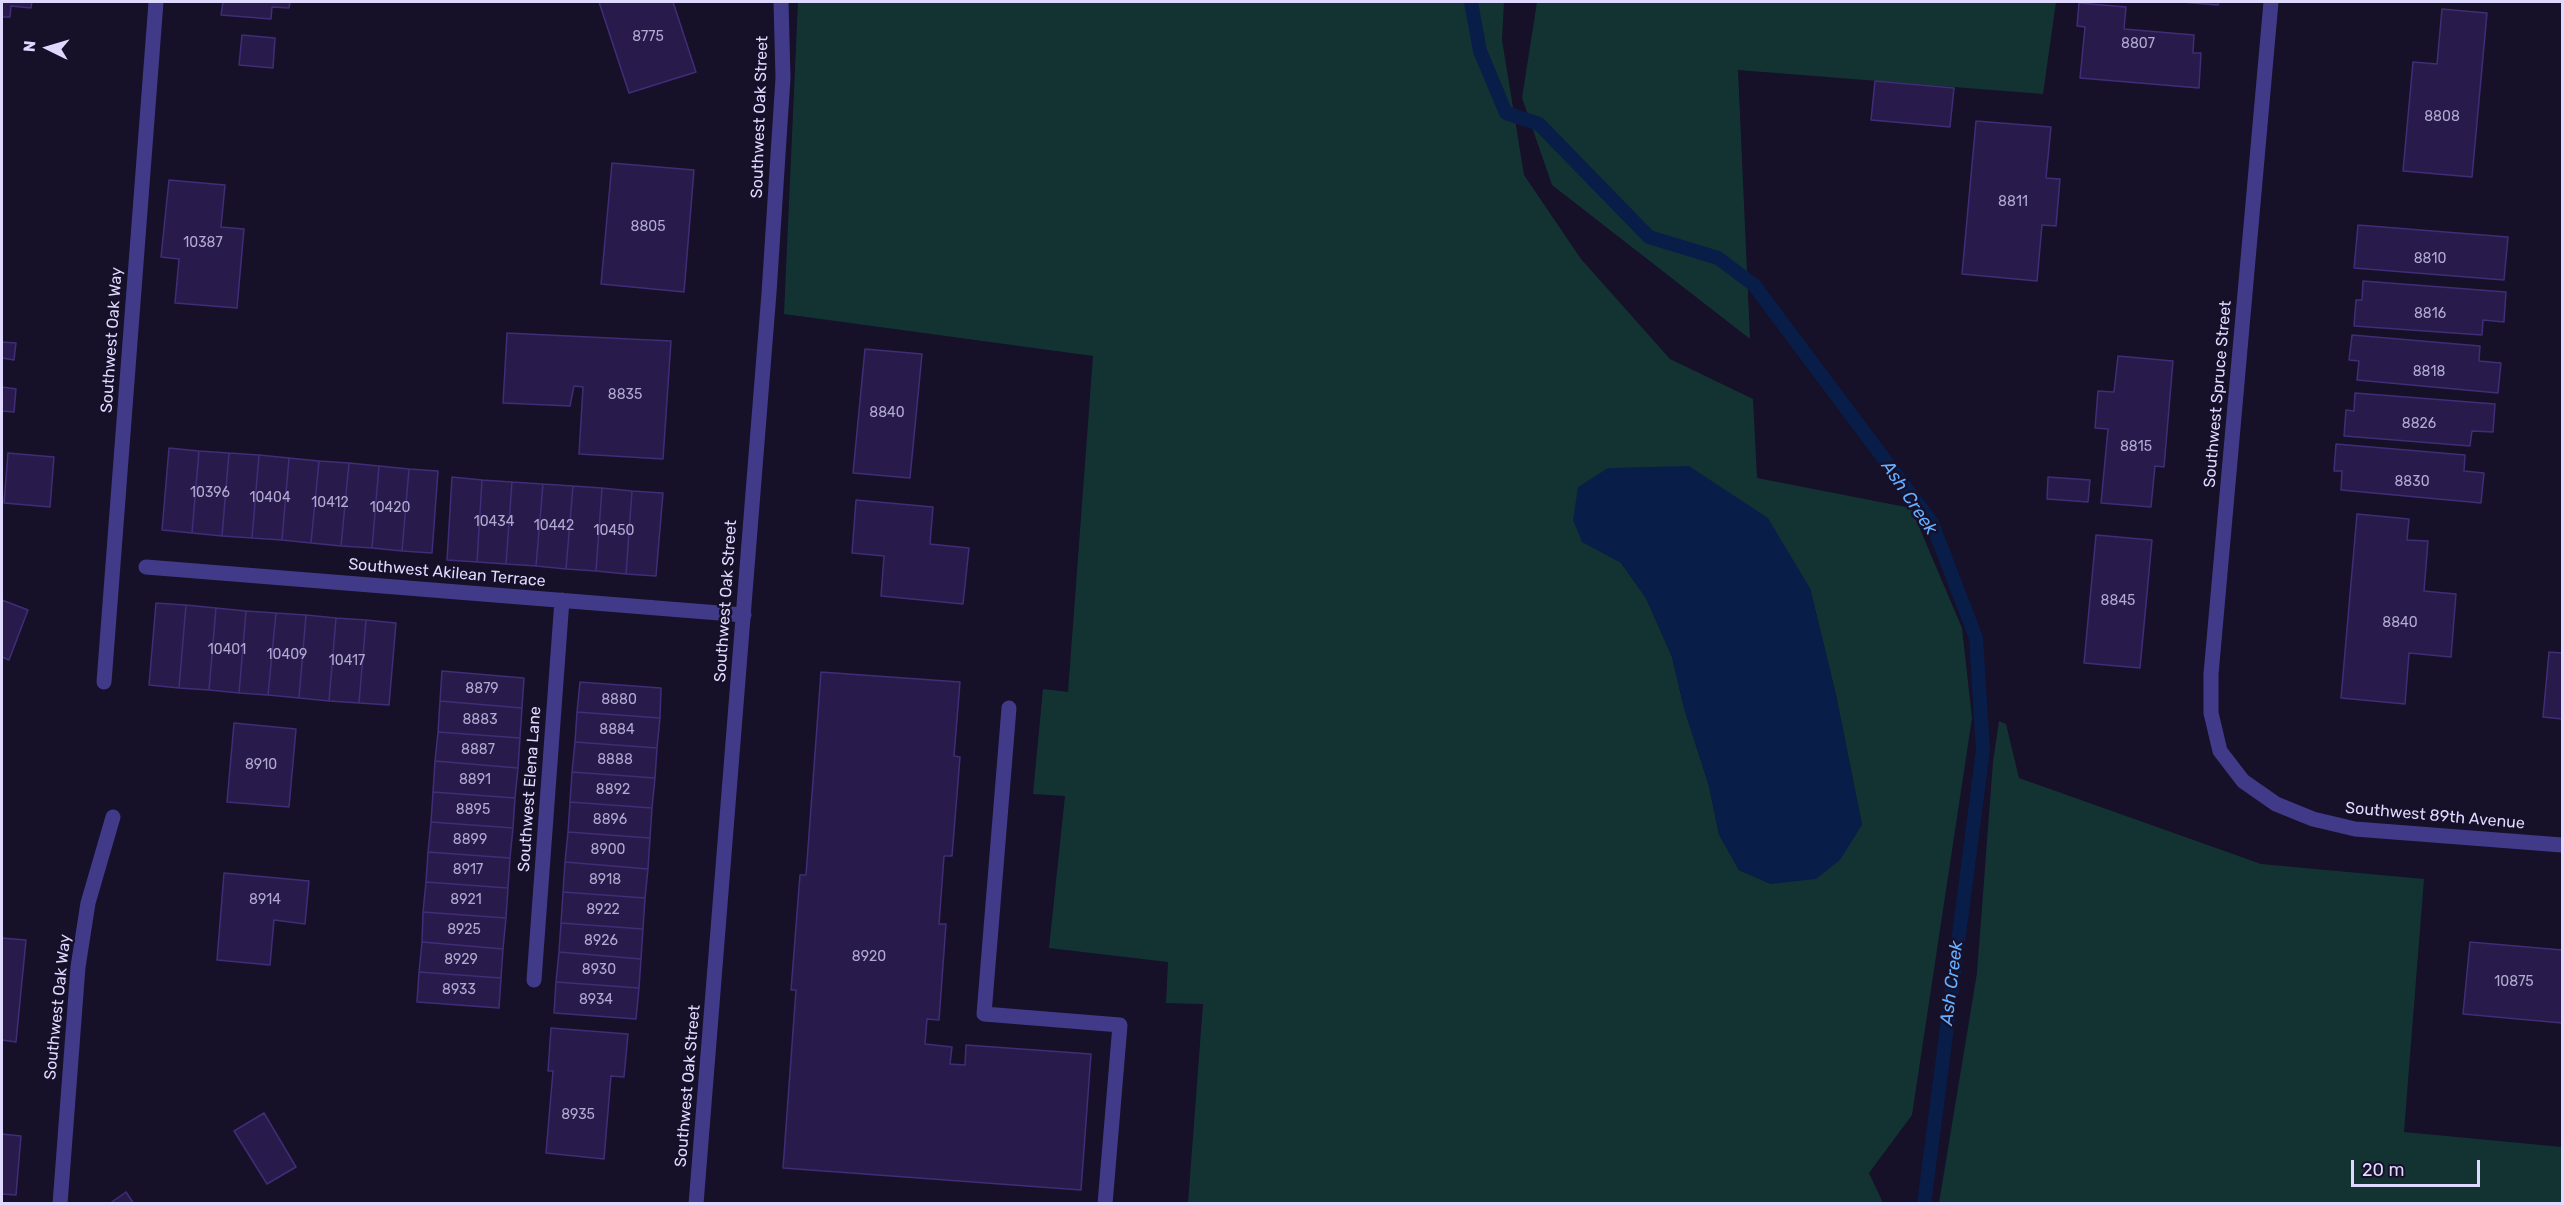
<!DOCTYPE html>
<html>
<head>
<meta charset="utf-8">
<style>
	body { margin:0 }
	#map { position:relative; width:2564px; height:1205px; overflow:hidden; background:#161029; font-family:Rubik,sans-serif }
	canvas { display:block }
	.frame { position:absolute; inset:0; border:3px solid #dfd8ff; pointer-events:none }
	.north { position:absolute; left:18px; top:18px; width:60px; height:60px; -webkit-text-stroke:4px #161029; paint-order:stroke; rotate:275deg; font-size:16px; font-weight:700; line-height:24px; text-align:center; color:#dfd8ff }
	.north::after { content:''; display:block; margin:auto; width:21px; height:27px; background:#dfd8ff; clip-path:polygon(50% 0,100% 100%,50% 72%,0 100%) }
	.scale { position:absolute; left:2351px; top:1160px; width:129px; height:27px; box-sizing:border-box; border:3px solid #dfd8ff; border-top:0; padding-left:8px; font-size:18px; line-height:21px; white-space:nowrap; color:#dfd8ff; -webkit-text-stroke:4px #161029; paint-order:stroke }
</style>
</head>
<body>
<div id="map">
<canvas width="2564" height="1205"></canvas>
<div class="frame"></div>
<div class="north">N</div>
<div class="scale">20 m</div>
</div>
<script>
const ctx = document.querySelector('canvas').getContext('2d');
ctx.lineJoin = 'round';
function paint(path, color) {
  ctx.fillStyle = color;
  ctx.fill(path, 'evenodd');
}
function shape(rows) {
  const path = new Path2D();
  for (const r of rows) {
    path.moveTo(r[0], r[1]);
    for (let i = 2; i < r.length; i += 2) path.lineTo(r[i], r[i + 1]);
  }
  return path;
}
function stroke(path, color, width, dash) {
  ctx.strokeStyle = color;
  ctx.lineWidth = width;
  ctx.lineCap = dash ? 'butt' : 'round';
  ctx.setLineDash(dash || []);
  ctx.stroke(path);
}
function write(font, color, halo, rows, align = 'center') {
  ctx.font = font + ' Rubik,sans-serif';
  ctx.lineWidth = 5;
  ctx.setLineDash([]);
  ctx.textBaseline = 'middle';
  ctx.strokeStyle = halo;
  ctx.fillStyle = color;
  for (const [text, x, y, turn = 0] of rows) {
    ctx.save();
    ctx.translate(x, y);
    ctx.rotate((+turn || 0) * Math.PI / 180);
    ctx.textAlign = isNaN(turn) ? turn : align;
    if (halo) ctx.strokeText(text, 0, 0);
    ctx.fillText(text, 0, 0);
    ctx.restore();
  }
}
paint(shape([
	[798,2,1504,2,1502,40,1524,175,1581,259,1670,359,1753,399,1757,478,1911,508,1962,628,1972,718,1912,1115,1869,1173,1883,1203,1188,1203,1203,1004,1166,1003,1168,962,1049,948,1065,796,1033,794,1043,689,1068,692,1093,356,784,314],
	[1621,563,1810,588,1836,695,1862,825,1771,884,1739,870,1719,834,1709,786,1684,708,1672,657,1646,598],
	[1537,2,2056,2,2043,94,1738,70,1750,339,1552,185,1522,98],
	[1999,721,2006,724,2019,778,2261,864,2424,879,2404,1132,2562,1147,2562,1203,1939,1203,1977,973,1993,762]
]), '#133333');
paint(shape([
	[1689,466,1768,518,1810,588,1836,695,1862,825,1840,860,1816,879,1771,884,1739,870,1719,835,1709,786,1684,708,1672,657,1646,598,1621,563,1582,542,1573,520,1578,487,1608,468]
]), '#091d49');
stroke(shape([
	[1471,2,1480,51,1506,113,1539,124,1649,237,1718,258,1754,285,1932,523,1976,638,1983,750,1924,1204]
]), '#091d49', 14);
const building = shape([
	[2,2,32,2,31,8,11,6,10,17,2,17,2,2],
	[223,2,290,2,289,8,272,7,271,19,221,15,223,2],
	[599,2,673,2,696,72,629,93,599,2],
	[2181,2,2219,2,2218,5,2181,2],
	[2079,3,2126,7,2124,29,2194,35,2193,53,2201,53,2199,88,2080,78,2085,27,2077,26,2079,3],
	[2442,9,2487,13,2472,177,2403,171,2413,62,2437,64,2442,9],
	[242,35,275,38,273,68,239,65,242,35],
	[1875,81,1954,88,1950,127,1871,120,1875,81],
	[1976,121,2051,127,2046,178,2060,179,2056,226,2042,225,2037,281,1962,274,1976,121],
	[612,163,694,170,684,292,601,284,612,163],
	[169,180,225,185,221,227,244,229,237,308,175,303,179,259,161,257,169,180],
	[2358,225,2508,237,2504,280,2354,268,2358,225],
	[2363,281,2506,292,2504,322,2483,320,2482,335,2354,326,2356,300,2362,300,2363,281],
	[507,333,671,341,663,459,579,454,583,387,574,386,570,406,503,403,507,333],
	[2352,335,2480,346,2479,361,2501,363,2498,393,2357,380,2359,361,2349,360,2352,335],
	[2,342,16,343,14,360,2,358,2,342],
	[865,349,922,354,910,478,853,473,865,349],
	[2118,356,2173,361,2164,467,2155,466,2151,507,2101,503,2108,429,2095,428,2098,391,2114,392,2118,356],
	[2,387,16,389,14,412,2,411,2,387],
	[2355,393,2495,404,2493,432,2472,431,2470,446,2344,436,2346,410,2354,411,2355,393],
	[2336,444,2465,455,2464,471,2484,473,2481,503,2341,490,2342,471,2334,471,2336,444],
	[169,448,199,451,192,533,162,530,169,448],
	[199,451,229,453,222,536,192,533,199,451],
	[8,453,54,457,50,507,4,503,8,453],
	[229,453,259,455,252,538,222,536,229,453],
	[259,455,289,458,282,540,252,538,259,455],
	[289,458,319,461,311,543,282,540,289,458],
	[319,461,349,463,341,546,311,543,319,461],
	[349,463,379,466,372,548,341,546,349,463],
	[379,466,409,469,402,551,372,548,379,466],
	[409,469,438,471,432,553,402,551,409,469],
	[452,477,482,480,477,562,447,560,452,477],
	[2048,477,2090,480,2088,502,2047,499,2048,477],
	[482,480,512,482,506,564,477,562,482,480],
	[512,482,543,484,536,566,506,564,512,482],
	[543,484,573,486,566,569,536,566,543,484],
	[573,486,602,488,596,571,566,569,573,486],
	[602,488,632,491,626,574,596,571,602,488],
	[632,491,663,493,656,576,626,574,632,491],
	[856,500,933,507,930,544,969,548,963,604,881,596,884,556,852,553,856,500],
	[2357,514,2409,519,2407,540,2428,541,2424,591,2456,594,2451,657,2409,653,2405,704,2341,698,2357,514],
	[2096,535,2152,540,2140,668,2084,663,2096,535],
	[2,600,28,610,9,660,2,657,2,600],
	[156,603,186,605,179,688,149,685,156,603],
	[186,605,216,608,209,690,179,688,186,605],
	[216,608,246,611,239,693,209,690,216,608],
	[246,611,276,613,268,695,239,693,246,611],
	[276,613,306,615,299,698,268,695,276,613],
	[306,615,336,618,329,701,299,698,306,615],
	[336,618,366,620,359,703,329,701,336,618],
	[366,620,396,623,389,705,359,703,366,620],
	[2549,652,2562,653,2562,719,2543,717,2549,652],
	[442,671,524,678,522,708,440,701,442,671],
	[821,672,960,682,954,756,960,757,952,856,944,856,939,924,946,924,939,1020,927,1019,925,1044,952,1047,950,1064,965,1065,966,1045,1091,1054,1081,1190,783,1168,796,990,791,990,800,875,806,875,821,672],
	[580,682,661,688,660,718,577,712,580,682],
	[440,701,522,708,520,738,438,732,440,701],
	[577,712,660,718,657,748,575,742,577,712],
	[234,723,296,729,289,807,227,802,234,723],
	[438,732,520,738,518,768,435,761,438,732],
	[575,742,657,748,655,778,572,772,575,742],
	[435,761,518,768,515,798,433,792,435,761],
	[572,772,655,778,652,808,570,802,572,772],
	[433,792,515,798,513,828,431,822,433,792],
	[570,802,652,808,650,838,568,832,570,802],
	[431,822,513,828,510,858,428,852,431,822],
	[568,832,650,838,648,869,565,862,568,832],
	[428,852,510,858,508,888,426,882,428,852],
	[565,862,648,869,645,898,563,892,565,862],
	[224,873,309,881,305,924,274,920,270,965,217,960,224,873],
	[426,882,508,888,506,918,423,912,426,882],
	[563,892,645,898,643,929,561,923,563,892],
	[423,912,506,918,503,949,422,942,423,912],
	[561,923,643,929,641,959,559,952,561,923],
	[2,938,26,940,16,1042,2,1040,2,938],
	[422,942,503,949,501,978,419,972,422,942],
	[2470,942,2562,950,2562,1023,2463,1014,2470,942],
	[559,952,641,959,639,988,556,982,559,952],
	[419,972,501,978,499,1008,417,1002,419,972],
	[556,982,639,988,636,1019,554,1013,556,982],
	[551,1028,628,1034,624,1077,611,1076,604,1159,546,1153,553,1071,548,1071,551,1028],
	[264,1113,296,1167,267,1184,234,1131,264,1113],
	[2,1134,21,1136,16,1195,2,1194,2,1134],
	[126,1192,134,1204,109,1204,126,1192]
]);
paint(building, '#281b4b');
stroke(building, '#402d77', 1.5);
stroke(shape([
	[146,567,744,615],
	[1009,708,984,1014,1120,1025,1105,1204],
	[534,980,562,600],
	[60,1204,78,967,88,903,113,817]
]), '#413a89', 15);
stroke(shape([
	[2271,2,2211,674,2211,713,2220,751,2243,781,2276,804,2313,819,2355,829,2562,845],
	[104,682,156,2],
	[696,1204,769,293,783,78,781,2]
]), '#413a89', 15);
write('14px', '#b1a9d2', null, [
	["8775",648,37],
	["8807",2138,44],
	["8808",2442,117],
	["8811",2013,202],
	["8805",648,227],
	["10387",203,243],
	["8810",2430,259],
	["8816",2430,314],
	["8818",2429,372],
	["8835",625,395],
	["8840",887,413],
	["8826",2419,424],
	["8815",2136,447],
	["8830",2412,482],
	["10396",210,493],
	["10404",270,498],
	["10412",330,503],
	["10420",390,508],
	["10434",494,522],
	["10442",554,526],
	["10450",614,531],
	["8845",2118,601],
	["8840",2400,623],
	["10401",227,650],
	["10409",287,655],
	["10417",347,661],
	["8879",482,689],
	["8880",619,700],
	["8883",480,720],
	["8884",617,730],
	["8887",478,750],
	["8888",615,760],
	["8910",261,765],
	["8891",475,780],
	["8892",613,790],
	["8895",473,810],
	["8896",610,820],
	["8899",470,840],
	["8900",608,850],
	["8917",468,870],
	["8918",605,880],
	["8914",265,900],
	["8921",466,900],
	["8922",603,910],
	["8925",464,930],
	["8926",601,941],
	["8920",869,957],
	["8929",461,960],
	["8930",599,970],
	["10875",2514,982],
	["8933",459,990],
	["8934",596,1000],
	["8935",578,1115]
]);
write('16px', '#dfd8ff', '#161029', [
	["Southwest Oak Street",760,117,-88],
	["Southwest Oak Way",112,340,-86],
	["Southwest Spruce Street",2218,394,-85],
	["Southwest Akilean Terrace",447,573,5],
	["Southwest Oak Street",726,601,-86],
	["Southwest Elena Lane",530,789,-86],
	["Southwest 89th Avenue",2435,816,5],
	["Southwest Oak Way",58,1007,-84],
	["Southwest Oak Street",688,1086,-85]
]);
write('italic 18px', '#66afff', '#161029', [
	["Ash Creek",1909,498,56],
	["Ash Creek",1952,983,-83]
]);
</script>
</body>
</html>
